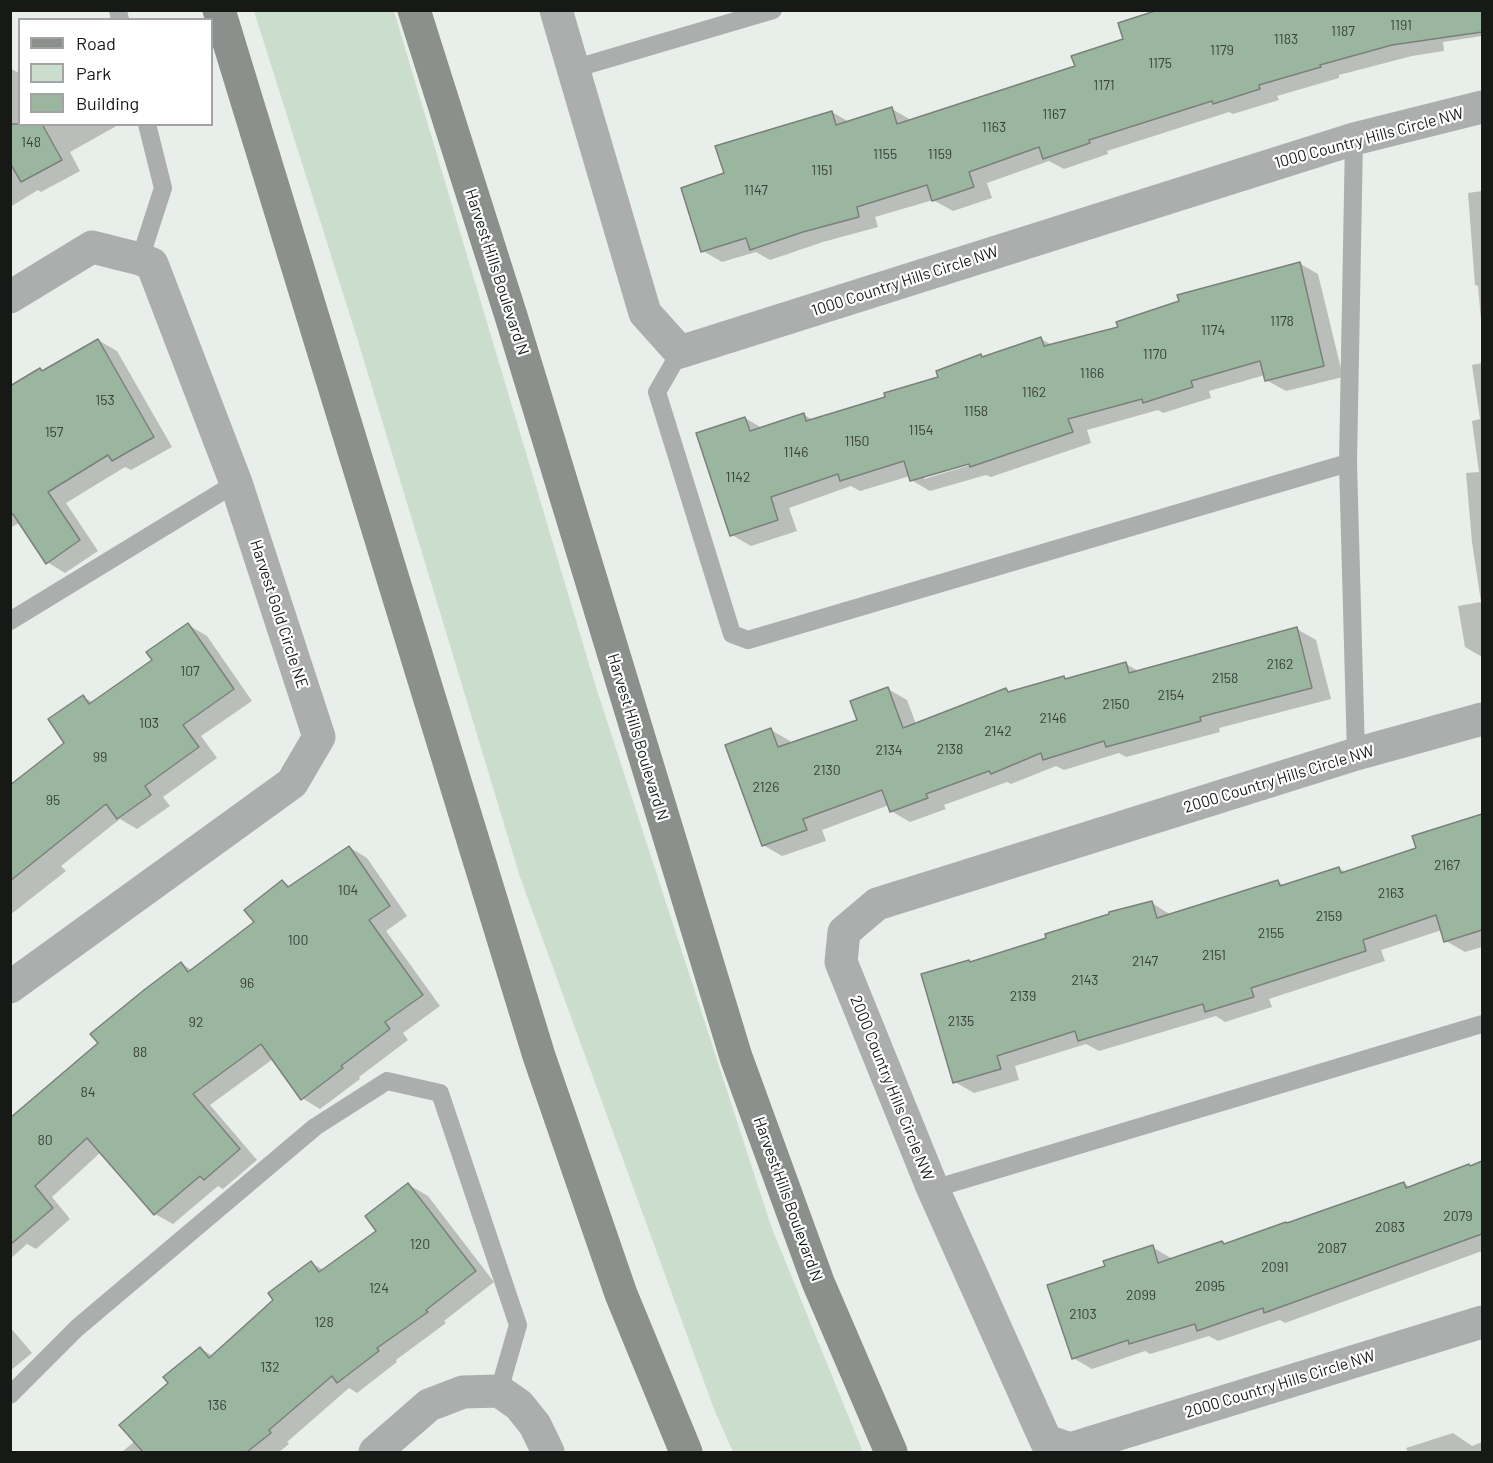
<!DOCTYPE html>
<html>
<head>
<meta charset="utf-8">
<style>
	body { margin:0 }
	#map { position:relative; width:1493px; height:1463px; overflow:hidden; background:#e8eee9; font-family:Barlow,sans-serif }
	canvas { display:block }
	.frame { position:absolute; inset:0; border:12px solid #171917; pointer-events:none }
	.legend { position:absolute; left:18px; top:18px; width:195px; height:108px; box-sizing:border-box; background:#fff; border:2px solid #a2a3a2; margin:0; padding:8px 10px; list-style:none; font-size:18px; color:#171917 }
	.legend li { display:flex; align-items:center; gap:12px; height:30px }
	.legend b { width:30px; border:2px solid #a2a3a2 }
</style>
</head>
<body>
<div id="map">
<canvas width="1493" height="1463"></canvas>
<div class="frame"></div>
<ul class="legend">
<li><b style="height:8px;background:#8c908c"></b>Road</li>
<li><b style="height:16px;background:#cbdece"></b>Park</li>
<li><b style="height:16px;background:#9bb69f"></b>Building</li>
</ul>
</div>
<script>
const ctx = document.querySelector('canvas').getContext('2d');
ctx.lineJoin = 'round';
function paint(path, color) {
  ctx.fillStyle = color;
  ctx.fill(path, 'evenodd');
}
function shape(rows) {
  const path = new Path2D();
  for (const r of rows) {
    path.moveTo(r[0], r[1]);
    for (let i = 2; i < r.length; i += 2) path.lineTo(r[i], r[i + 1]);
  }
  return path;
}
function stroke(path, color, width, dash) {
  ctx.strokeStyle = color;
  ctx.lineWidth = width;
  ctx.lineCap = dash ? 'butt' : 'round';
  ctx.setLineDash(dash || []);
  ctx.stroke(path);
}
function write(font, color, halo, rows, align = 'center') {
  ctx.font = font + ' Barlow,sans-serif';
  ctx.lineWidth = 4.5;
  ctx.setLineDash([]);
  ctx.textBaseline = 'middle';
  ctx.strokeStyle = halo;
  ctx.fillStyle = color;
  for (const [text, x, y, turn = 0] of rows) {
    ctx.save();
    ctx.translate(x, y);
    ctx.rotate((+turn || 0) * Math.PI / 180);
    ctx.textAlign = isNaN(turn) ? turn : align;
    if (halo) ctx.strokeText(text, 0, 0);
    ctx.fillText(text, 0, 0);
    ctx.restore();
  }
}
paint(shape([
	[254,11,394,11,595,684,771,1226,863,1452,733,1452,714,1409,520,877,358,341]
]), '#cbdece');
paint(shape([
	[1162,10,1482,10,1482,36,1443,42,1444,51,1412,56,1339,75,1339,78,1277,96,1279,100,1233,114,1229,112,1107,151,1108,154,1064,169,1049,161,987,183,992,198,953,211,933,200,875,217,878,227,823,242,770,260,756,252,722,262,703,251,726,174,832,112,849,122,892,109,911,120,1077,67,1125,40],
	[10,68,17,72,20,70,20,124,120,124,70,152,80,171,41,192,38,190,10,207],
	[1482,191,1482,331,1478,286,1475,285,1468,193],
	[1299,263,1318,274,1343,377,1286,391,1266,380,1265,375,1209,391,1211,398,1163,413,1158,410,1087,430,1091,443,991,477,986,475,930,491,911,480,910,476,860,491,851,486,789,508,797,531,751,546,732,535,745,418,762,428,803,414,814,421,887,398,940,378,981,356,985,358,1041,339,1052,345,1120,328],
	[976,460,977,463,924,479,924,475],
	[98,340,117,351,172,447,131,470,125,467,66,503,98,551,65,573,47,562,19,523,10,528,10,388,43,372],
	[1482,363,1482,657,1465,647,1458,606,1481,602,1472,542,1466,473,1479,472,1472,421,1480,419,1472,365],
	[188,625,207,636,252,701,201,736,217,758,163,797,170,806,137,829,120,819,61,866,66,871,10,915,10,787,66,743,83,697,94,703,154,660],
	[1297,629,1316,640,1331,699,1219,728,1220,732,1126,757,1119,753,1064,770,1056,766,1011,784,1007,782,944,805,946,809,910,822,891,811,889,805,822,830,826,841,782,856,763,845,771,730,790,741,791,744,859,721,888,689,907,700,916,724,1006,690,1012,693,1064,678,1068,680,1126,664,1140,672],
	[1482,815,1482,947,1465,952,1446,941,1442,930,1381,950,1385,961,1269,999,1272,1007,1225,1022,1216,1016,1099,1051,1086,1044,1015,1066,1019,1080,974,1093,955,1082,972,963,1152,903,1171,915,1278,882,1285,886,1339,868,1346,873,1418,849,1414,837],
	[349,847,367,858,407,916,386,931,440,1006,403,1033,408,1040,359,1077,360,1079,320,1109,302,1098,273,1059,210,1105,257,1160,223,1189,218,1186,173,1224,155,1214,101,1152,52,1197,70,1219,36,1249,27,1244,10,1259,10,1121,100,1043,181,964,192,970,256,922,283,882,291,887],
	[1482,1163,1482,1251,1285,1323,1280,1320,1218,1341,1209,1336,1150,1354,1145,1351,1092,1369,1073,1358,1107,1267,1152,1247,1171,1258,1172,1260,1222,1243,1226,1245,1404,1183,1411,1188,1469,1165,1472,1167],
	[409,1185,428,1196,494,1282,444,1321,446,1323,396,1360,397,1362,357,1393,349,1388,287,1442,289,1444,279,1452,122,1452,135,1441,170,1383,201,1349,213,1356,275,1300,311,1263,324,1270,378,1231],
	[10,1327,32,1353,10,1371],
	[1453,1433,1472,1446,1482,1442,1482,1452,1408,1452,1406,1448]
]), '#0003');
const building = shape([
	[1158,10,1482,10,1482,32,1392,45,1320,65,1321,67,1259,85,1260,89,1213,104,1212,101,1089,140,1090,143,1043,159,1039,147,969,172,974,187,932,201,927,185,857,207,859,217,803,232,750,250,746,238,701,252,681,188,724,173,715,146,832,111,836,125,892,107,897,124,1075,66,1071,56,1123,39,1118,23,1158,10],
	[10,124,42,124,62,160,21,182,10,163,10,124],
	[1300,262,1324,366,1265,381,1260,361,1191,381,1193,387,1143,403,1142,399,1068,419,1073,432,970,467,969,464,910,481,904,461,840,481,838,474,771,497,778,520,730,536,696,433,745,417,750,431,804,413,806,421,885,397,884,393,938,377,936,371,981,354,982,357,1041,337,1044,346,1118,327,1116,322,1179,301,1177,295,1300,262],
	[98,339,154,437,112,461,108,455,48,492,80,540,46,564,13,514,10,516,10,386,40,368,42,371,98,339],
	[188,623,234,689,183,725,199,747,145,786,151,795,117,819,106,804,10,881,10,785,64,743,48,719,83,695,89,704,152,660,146,652,188,623],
	[1297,627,1312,688,1200,717,1201,721,1106,747,1104,741,1043,760,1041,753,991,774,989,771,926,794,928,798,890,812,882,790,803,819,807,830,762,846,725,745,771,728,778,747,857,720,850,701,888,687,903,728,1006,688,1008,692,1064,676,1065,679,1126,662,1129,673,1297,627],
	[1482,814,1482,930,1444,942,1436,915,1363,940,1366,951,1251,988,1254,997,1205,1012,1203,1004,1078,1041,1075,1031,997,1056,1001,1069,953,1083,921,974,969,960,970,962,1046,938,1045,934,1109,914,1109,912,1152,901,1157,918,1278,880,1280,886,1339,867,1341,873,1416,848,1412,836,1482,814],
	[349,846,390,906,369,920,423,995,385,1022,390,1029,341,1066,343,1068,301,1100,261,1044,193,1094,240,1149,204,1180,200,1176,154,1215,87,1138,35,1186,53,1208,10,1245,10,1118,98,1043,90,1034,144,990,181,962,188,972,254,922,244,910,282,880,288,887,349,846],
	[1482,1161,1482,1234,1264,1313,1263,1308,1197,1331,1195,1324,1129,1344,1128,1340,1072,1359,1047,1285,1105,1266,1103,1261,1153,1245,1158,1263,1222,1241,1224,1244,1286,1222,1287,1223,1404,1182,1406,1188,1469,1164,1470,1166,1482,1161],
	[408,1183,476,1271,426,1310,428,1312,377,1348,379,1351,337,1383,332,1376,269,1430,271,1433,247,1452,143,1452,119,1425,168,1383,163,1377,200,1347,209,1358,273,1300,268,1293,311,1261,319,1272,376,1231,365,1216,408,1183]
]);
paint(building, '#9bb69f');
stroke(building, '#7b807b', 1.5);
stroke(shape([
	[118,10,120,20],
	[573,69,773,10],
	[1354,139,1348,463,1356,754],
	[140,259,163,188,147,124],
	[680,352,657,392,732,634,748,640,1348,463],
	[10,621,236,483],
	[933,1189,1482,1024],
	[10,1395,77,1328,315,1127,387,1081,440,1093,518,1325,499,1391]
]), '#abaeac', 18);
stroke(shape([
	[556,10,645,313,680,352,1354,139,1482,107],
	[10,297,92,247,140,259,152,264,236,483,319,737,292,783,10,987],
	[1482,719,1356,754,877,904,844,932,841,962,933,1189,1046,1441,1070,1449,1482,1322],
	[375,1452,429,1405,463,1392,499,1391,519,1405,535,1425,548,1452]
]), '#abaeac', 33);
stroke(shape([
	[219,10,539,1056,621,1294,686,1452],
	[414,10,511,316,736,1057,818,1282,891,1452]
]), '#8c908c', 33);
write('14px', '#384039', null, [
	["1191",1401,25],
	["1187",1343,31],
	["1183",1286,39],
	["1179",1222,50],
	["1175",1160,63],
	["1171",1104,85],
	["1167",1054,114],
	["1163",994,127],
	["148",31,142],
	["1155",885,154],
	["1159",940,154],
	["1151",822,170],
	["1147",756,190],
	["1178",1282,321],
	["1174",1213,330],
	["1170",1155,354],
	["1166",1092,373],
	["1162",1034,392],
	["153",105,400],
	["1158",976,411],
	["1154",921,430],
	["157",54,432],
	["1150",857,441],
	["1146",796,452],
	["1142",738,477],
	["2162",1280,664],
	["107",190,671],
	["2158",1225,678],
	["2154",1171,695],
	["2150",1116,704],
	["2146",1053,718],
	["103",149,723],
	["2142",998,731],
	["2138",950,749],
	["2134",889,750],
	["99",100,757],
	["2130",827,770],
	["2126",766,787],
	["95",53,800],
	["2167",1447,865],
	["104",348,890],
	["2163",1391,893],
	["2159",1329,916],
	["2155",1271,933],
	["100",298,940],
	["2151",1214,955],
	["2147",1145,961],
	["2143",1085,980],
	["96",247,983],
	["2139",1023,996],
	["2135",961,1021],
	["92",196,1022],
	["88",140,1052],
	["84",88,1092],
	["80",45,1140],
	["2079",1458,1216],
	["2083",1390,1227],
	["120",420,1244],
	["2087",1332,1248],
	["2091",1275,1267],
	["2095",1210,1286],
	["124",379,1288],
	["2099",1141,1295],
	["2103",1083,1314],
	["128",324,1322],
	["132",270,1367],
	["136",217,1405]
]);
write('16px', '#171917', '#fff', [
	["1000 Country Hills Circle NW",1369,138,-15],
	["Harvest Hills Boulevard N",497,272,72],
	["1000 Country Hills Circle NW",905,281,-18],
	["Harvest Gold Circle NE",279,614,72],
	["Harvest Hills Boulevard N",638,737,73],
	["2000 Country Hills Circle NW",1279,779,-17],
	["2000 Country Hills Circle NW",892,1088,68],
	["Harvest Hills Boulevard N",788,1199,70],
	["2000 Country Hills Circle NW",1280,1384,-17]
]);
</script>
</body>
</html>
